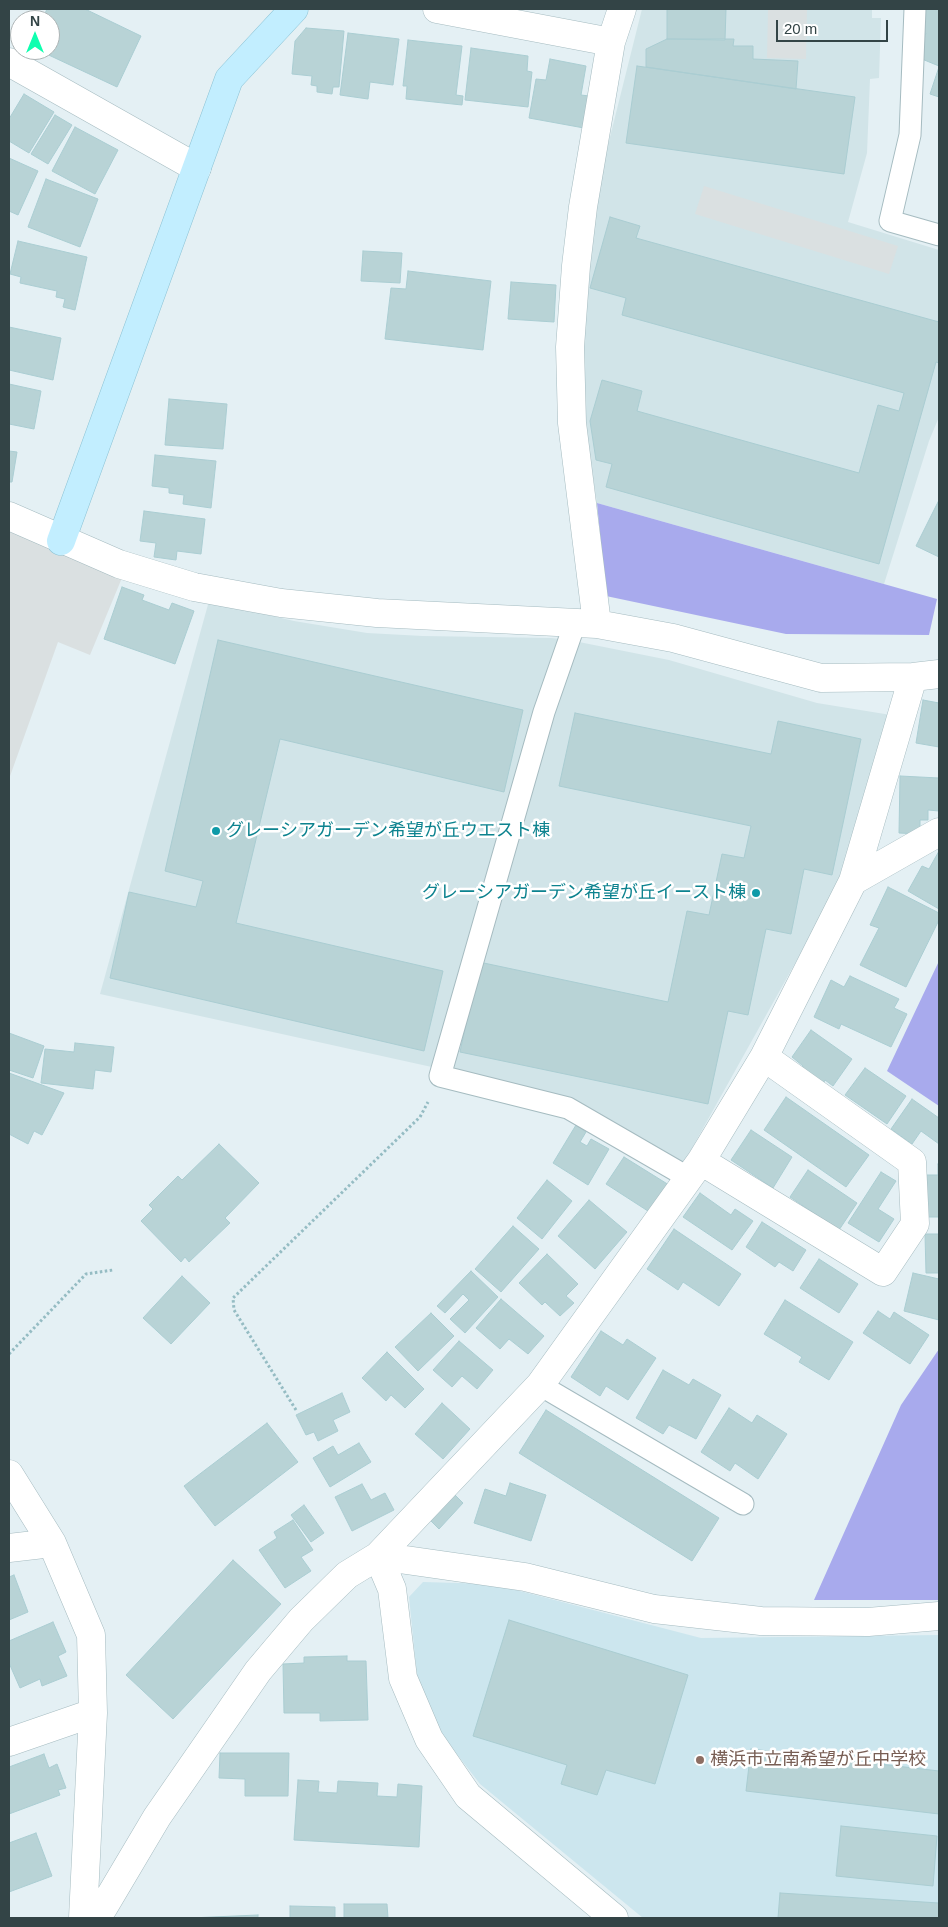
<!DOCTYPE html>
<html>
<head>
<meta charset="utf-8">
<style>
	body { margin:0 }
	#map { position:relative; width:948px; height:1927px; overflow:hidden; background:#e4f0f4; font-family:Helvetica,sans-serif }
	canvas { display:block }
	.frame { position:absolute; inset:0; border:10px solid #334446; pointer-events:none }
	.north { position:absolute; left:10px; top:10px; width:50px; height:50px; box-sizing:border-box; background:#fff; border:1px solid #adb4b5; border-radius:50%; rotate:0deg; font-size:14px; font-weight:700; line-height:20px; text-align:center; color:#334446 }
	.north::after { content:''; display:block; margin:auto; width:18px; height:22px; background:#0fffaf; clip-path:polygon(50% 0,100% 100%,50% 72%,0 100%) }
	.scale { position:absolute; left:776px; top:20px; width:112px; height:22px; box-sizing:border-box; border:2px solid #334446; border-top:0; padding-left:6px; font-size:15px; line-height:18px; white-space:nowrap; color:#334446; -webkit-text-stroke:4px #fff; paint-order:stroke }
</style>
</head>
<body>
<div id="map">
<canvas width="948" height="1927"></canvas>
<div class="frame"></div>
<div class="north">N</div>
<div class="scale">20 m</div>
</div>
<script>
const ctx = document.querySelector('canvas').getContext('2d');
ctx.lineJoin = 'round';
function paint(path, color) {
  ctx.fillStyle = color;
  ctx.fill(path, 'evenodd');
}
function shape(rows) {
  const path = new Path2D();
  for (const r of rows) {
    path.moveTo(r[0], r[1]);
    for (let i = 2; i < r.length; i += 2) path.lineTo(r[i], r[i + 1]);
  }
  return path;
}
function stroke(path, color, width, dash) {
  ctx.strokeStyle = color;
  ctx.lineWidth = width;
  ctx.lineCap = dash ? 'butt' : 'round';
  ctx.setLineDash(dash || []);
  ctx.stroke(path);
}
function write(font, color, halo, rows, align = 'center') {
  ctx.font = font + ' Helvetica,"Noto Sans JP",sans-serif';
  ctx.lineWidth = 5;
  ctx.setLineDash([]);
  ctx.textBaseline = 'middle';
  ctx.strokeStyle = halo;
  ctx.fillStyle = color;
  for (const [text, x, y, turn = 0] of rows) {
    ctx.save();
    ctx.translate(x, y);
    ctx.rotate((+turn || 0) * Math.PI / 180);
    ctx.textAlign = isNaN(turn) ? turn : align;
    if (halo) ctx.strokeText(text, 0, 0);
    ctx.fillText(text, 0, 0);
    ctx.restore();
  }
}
paint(shape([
	[642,9,872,9,872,18,881,18,879,78,870,79,867,153,848,222,939,250,939,417,929,441,884,584,597,503,584,421,580,345,593,205],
	[209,601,294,621,367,633,423,636,551,638,569,640,669,660,817,703,891,715,842,879,682,1166,559,1095,100,994]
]), '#d1e4e8');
paint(shape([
	[423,1582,493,1584,701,1638,939,1635,939,1918,643,1918,480,1784,442,1735,417,1676,409,1597]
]), '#cce6ee');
paint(shape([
	[597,503,937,599,929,635,786,634,606,596],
	[939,961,939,1106,887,1071],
	[939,1349,939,1600,814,1600,901,1405]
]), '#a8aaed');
paint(shape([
	[768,9,807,9,806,59,767,58],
	[704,186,898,246,889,274,695,214],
	[9,527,124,573,90,655,58,642,9,779]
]), '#dae0e1');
const building = shape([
	[47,9,85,9,141,36,117,87,38,50,50,50,50,20,42,20,47,9],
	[667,9,726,9,725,40,667,39,667,9],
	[923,9,939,9,939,66,917,57,926,33,916,29,923,9],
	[306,28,344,31,339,87,333,87,332,94,317,92,317,86,311,85,312,76,292,74,295,41,306,28],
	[348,33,399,39,393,85,370,82,368,99,340,95,348,33],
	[667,39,734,39,733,46,753,46,753,59,798,61,796,89,646,67,646,49,667,39],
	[408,40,462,46,456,95,463,96,462,105,406,99,407,86,403,86,408,40],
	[471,48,528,56,527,71,532,72,528,107,465,100,471,48],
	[550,59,586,66,581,95,589,96,584,128,529,118,536,79,546,80,550,59],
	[637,66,855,97,844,174,626,143,637,66],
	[939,67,939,97,930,94,939,67],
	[24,94,54,112,29,153,9,141,9,119,24,94],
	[55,115,72,125,48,164,31,154,55,115],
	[75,127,118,150,95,194,52,171,75,127],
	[9,158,38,171,18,215,9,211,9,158],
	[46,179,98,199,80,247,28,227,46,179],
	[610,217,640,226,636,238,939,322,939,363,936,362,879,564,606,487,612,464,596,460,590,421,602,380,642,391,637,411,859,473,878,405,899,411,904,393,622,315,626,298,590,288,610,217],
	[18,241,87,257,75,310,63,307,65,299,56,297,57,291,20,283,21,277,10,274,18,241],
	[363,251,402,253,400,283,361,281,363,251],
	[408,271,491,281,483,350,385,339,391,288,406,289,408,271],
	[511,282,556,285,554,322,508,319,511,282],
	[9,327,61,338,53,380,9,370,9,327],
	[9,384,41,391,34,429,9,424,9,384],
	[169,399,227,404,223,449,165,445,169,399],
	[9,451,17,452,12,482,9,482,9,451],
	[155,455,216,461,211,508,183,504,184,495,169,493,169,488,152,486,155,455],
	[939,500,939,557,916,546,939,500],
	[144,511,205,519,201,554,177,551,176,560,154,557,156,543,140,541,144,511],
	[122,587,144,595,142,600,169,610,172,603,194,611,175,664,104,639,122,587],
	[218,640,523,710,504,792,280,739,236,923,443,971,424,1051,110,978,129,892,196,907,203,881,165,871,218,640],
	[923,700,939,703,939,747,916,743,923,700],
	[575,713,771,754,778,721,861,739,832,875,804,869,791,934,766,929,748,1015,728,1011,708,1104,460,1052,479,962,668,1002,687,911,709,915,722,854,744,858,751,826,559,786,575,713],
	[900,776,939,778,939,817,939,811,928,810,928,820,920,820,920,834,899,833,900,776],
	[939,851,939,909,908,891,922,866,929,869,939,851],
	[888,887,939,913,939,920,906,987,860,965,879,928,870,925,888,887],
	[850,976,899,999,894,1008,907,1014,891,1047,841,1024,839,1029,814,1017,831,980,844,987,850,976],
	[811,1030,852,1059,833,1086,825,1080,823,1084,801,1070,803,1066,792,1057,811,1030],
	[9,1033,44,1046,33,1078,9,1070,9,1033],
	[75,1043,114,1047,111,1072,95,1070,93,1089,41,1083,45,1049,74,1052,75,1043],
	[865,1068,906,1096,887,1124,845,1095,865,1068],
	[9,1073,64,1093,42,1135,34,1131,28,1144,9,1134,9,1073],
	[786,1097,869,1155,846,1187,764,1130,786,1097],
	[912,1099,939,1118,939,1144,921,1131,912,1144,891,1129,912,1099],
	[576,1125,586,1132,580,1142,587,1146,591,1139,609,1149,588,1185,553,1163,576,1125],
	[751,1130,792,1157,773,1188,731,1160,751,1130],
	[219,1144,259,1183,225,1218,230,1223,189,1262,185,1257,181,1262,141,1221,153,1209,149,1205,178,1176,182,1180,219,1144],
	[624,1157,669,1185,651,1213,606,1184,624,1157],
	[938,1164,939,1164,939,1217,924,1217,925,1175,938,1175,938,1164],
	[808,1170,857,1203,839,1230,790,1197,808,1170],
	[881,1172,896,1181,878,1209,894,1219,879,1242,848,1223,881,1172],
	[547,1180,572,1201,542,1239,517,1218,547,1180],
	[700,1193,731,1215,735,1209,753,1221,732,1250,683,1217,700,1193],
	[589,1200,627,1232,595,1269,558,1236,589,1200],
	[762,1222,806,1250,793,1271,779,1262,775,1267,746,1247,762,1222],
	[513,1226,539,1249,501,1292,475,1269,513,1226],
	[674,1229,741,1274,719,1306,683,1282,678,1290,647,1269,674,1229],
	[925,1234,939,1234,939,1273,926,1273,925,1234],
	[547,1254,578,1284,566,1296,574,1303,560,1316,545,1302,542,1305,519,1283,547,1254],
	[819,1259,858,1284,839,1313,800,1288,819,1259],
	[471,1271,498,1297,465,1333,450,1319,469,1300,463,1294,445,1313,437,1306,471,1271],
	[913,1273,939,1279,939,1320,904,1311,913,1273],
	[182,1276,210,1303,171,1344,143,1318,182,1276],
	[501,1299,544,1336,528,1354,509,1339,500,1349,476,1328,501,1299],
	[785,1300,853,1342,829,1380,799,1362,802,1357,764,1334,785,1300],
	[878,1311,890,1319,894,1312,929,1335,910,1364,863,1333,878,1311],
	[431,1313,454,1336,418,1371,395,1347,431,1313],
	[601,1331,623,1345,627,1339,656,1358,628,1400,606,1386,600,1396,571,1377,601,1331],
	[459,1341,493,1370,477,1389,462,1376,452,1387,433,1370,459,1341],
	[387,1352,424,1389,405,1408,391,1395,386,1401,362,1378,387,1352],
	[663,1370,689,1385,693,1379,721,1395,696,1439,669,1425,663,1434,636,1418,663,1370],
	[342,1393,350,1412,333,1420,338,1431,318,1441,314,1432,306,1435,296,1415,342,1393],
	[442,1403,470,1429,443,1459,415,1434,442,1403],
	[729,1408,752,1423,757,1415,787,1434,758,1479,735,1463,730,1471,701,1452,729,1408],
	[546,1410,719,1518,692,1561,519,1453,546,1410],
	[267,1423,298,1462,215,1526,184,1486,267,1423],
	[359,1443,371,1462,330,1487,313,1458,333,1446,338,1455,359,1443],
	[510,1483,546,1495,531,1541,474,1523,485,1489,506,1496,510,1483],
	[362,1484,371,1500,385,1493,394,1510,352,1531,335,1497,362,1484],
	[452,1492,463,1503,439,1529,428,1518,452,1492],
	[304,1505,324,1533,311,1542,291,1515,304,1505],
	[293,1520,313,1550,301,1557,311,1571,285,1588,259,1550,277,1538,274,1532,293,1520],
	[233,1560,281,1604,173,1719,126,1675,233,1560],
	[14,1575,28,1612,9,1620,9,1577,14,1575],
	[509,1620,688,1675,655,1784,606,1770,597,1795,561,1784,567,1765,473,1736,509,1620],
	[53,1622,66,1652,58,1656,67,1676,42,1686,40,1679,20,1688,9,1663,9,1641,53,1622],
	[347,1656,347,1661,366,1661,368,1720,320,1721,320,1713,284,1713,283,1664,304,1663,304,1657,347,1656],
	[751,1749,939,1771,939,1814,746,1791,751,1749],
	[220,1753,289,1753,288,1796,245,1796,245,1779,219,1778,220,1753],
	[44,1754,49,1768,57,1764,66,1788,58,1790,60,1795,9,1814,9,1767,44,1754],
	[298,1780,319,1781,318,1792,337,1793,338,1781,378,1783,377,1796,397,1797,398,1784,422,1786,419,1847,294,1840,298,1780],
	[841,1826,937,1836,933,1886,836,1876,841,1826],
	[36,1833,52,1876,9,1892,9,1843,36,1833],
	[780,1893,939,1903,939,1918,778,1918,780,1893],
	[344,1904,387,1904,388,1918,344,1918,344,1904],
	[290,1906,335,1907,335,1918,290,1918,290,1906],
	[258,1915,258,1918,190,1918,258,1915]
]);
paint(building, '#b8d3d6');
stroke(building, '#aacdd2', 1);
const lane = shape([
	[915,9,910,135,890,221,939,235],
	[575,623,544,712,440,1076,568,1108,689,1178],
	[540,1385,743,1504]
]);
const street = shape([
	[437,9,611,42],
	[9,62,197,168],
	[9,516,119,564,194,587,281,603,377,613,597,624,673,638,821,678,913,677,939,674],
	[597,624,572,423,570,347,576,266,583,207,611,42,622,9],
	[853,881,939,832],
	[701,1161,883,1272,915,1224,912,1162,764,1057],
	[9,1474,52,1543,91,1635,93,1713,83,1918],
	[9,1548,52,1543],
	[378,1556,525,1577,654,1609,761,1621,868,1622,939,1616],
	[378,1556,392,1589,403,1678,429,1739,468,1796,614,1918],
	[9,1742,93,1713],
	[87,1918,103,1908,157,1817,258,1671,301,1620,347,1575,378,1556,540,1385,701,1161,764,1057,853,881,913,677]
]);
const secondary = shape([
	[61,541,229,79,294,9]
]);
stroke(lane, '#a5bbc0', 23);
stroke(street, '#a5bbc0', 29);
stroke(secondary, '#8cc3d5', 29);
stroke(shape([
	[9,1354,86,1274,113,1270],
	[296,1410,234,1310,233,1298,420,1117,428,1102]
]), '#95bcc3', 3, [2.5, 2.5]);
stroke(lane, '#fff', 21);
stroke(street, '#fff', 28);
stroke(secondary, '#c2eeff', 28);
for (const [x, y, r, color] of [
	[216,831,5,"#0f9aa8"],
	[756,893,5,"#0f9aa8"],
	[700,1760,5,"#8d6e63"]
]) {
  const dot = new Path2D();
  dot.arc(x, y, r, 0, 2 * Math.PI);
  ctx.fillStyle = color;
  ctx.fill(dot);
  stroke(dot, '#fff', 2);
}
write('18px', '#0d838f', '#fff', [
	["グレーシアガーデン希望が丘ウエスト棟",226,831],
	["グレーシアガーデン希望が丘イースト棟",746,893,"right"]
], 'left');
write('18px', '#785e54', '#fff', [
	["横浜市立南希望が丘中学校",710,1760]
], 'left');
</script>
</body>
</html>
